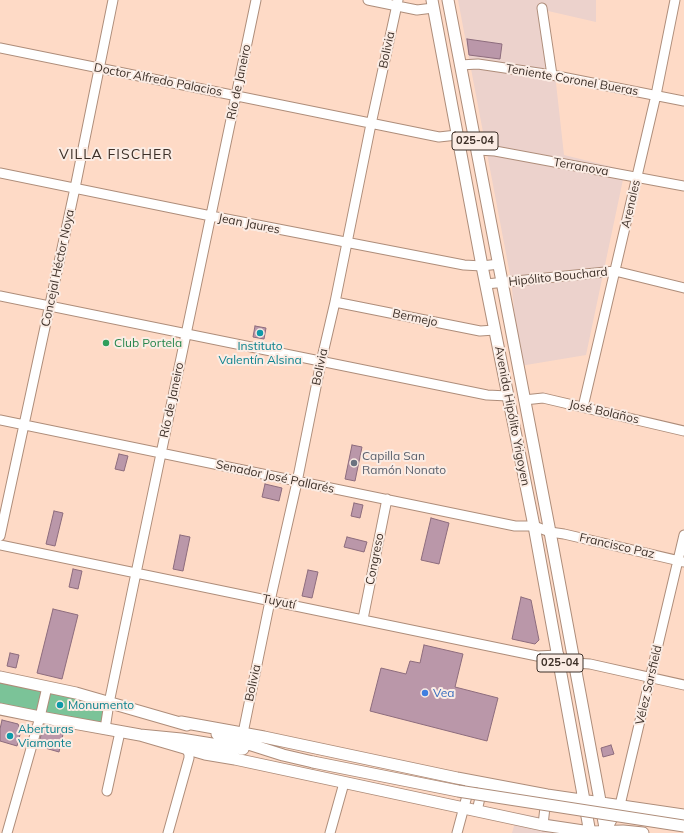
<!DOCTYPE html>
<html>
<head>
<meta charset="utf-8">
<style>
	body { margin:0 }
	canvas { display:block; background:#fedac6 }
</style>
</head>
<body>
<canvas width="684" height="833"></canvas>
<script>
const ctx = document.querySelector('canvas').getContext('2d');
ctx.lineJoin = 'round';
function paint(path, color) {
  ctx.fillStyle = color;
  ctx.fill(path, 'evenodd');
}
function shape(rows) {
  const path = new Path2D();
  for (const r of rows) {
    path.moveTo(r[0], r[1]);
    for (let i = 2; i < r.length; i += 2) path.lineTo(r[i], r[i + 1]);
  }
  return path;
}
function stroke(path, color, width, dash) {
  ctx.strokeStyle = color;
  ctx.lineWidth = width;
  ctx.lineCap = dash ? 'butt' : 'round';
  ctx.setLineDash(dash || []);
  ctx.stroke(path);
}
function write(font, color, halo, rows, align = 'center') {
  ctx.font = font + ' Mulish,sans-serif';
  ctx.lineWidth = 4;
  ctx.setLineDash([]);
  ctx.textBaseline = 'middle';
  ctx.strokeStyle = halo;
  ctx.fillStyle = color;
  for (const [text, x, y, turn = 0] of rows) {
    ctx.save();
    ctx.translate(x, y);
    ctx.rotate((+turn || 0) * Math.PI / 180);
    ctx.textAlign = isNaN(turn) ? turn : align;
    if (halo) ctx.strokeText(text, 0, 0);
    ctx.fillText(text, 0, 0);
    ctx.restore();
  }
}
paint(shape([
	[458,0,596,0,596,22,548,11,564,155,625,170,586,355,520,366,511,280],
	[518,813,625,833,512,833]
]), '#ecd2cc');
paint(shape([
	[0,677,109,703,105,729,0,709]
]), '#7bc398');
const building = shape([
	[467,39,502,44,500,59,469,55,467,39],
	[255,326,266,328,264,339,253,337,255,326],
	[352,445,362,447,355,481,345,479,352,445],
	[119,454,128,456,124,471,115,469,119,454],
	[265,484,282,488,279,501,262,497,265,484],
	[354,503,363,505,360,518,351,516,354,503],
	[54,511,63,513,55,546,46,544,54,511],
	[431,518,449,523,439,564,421,560,431,518],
	[180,535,190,537,183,571,173,569,180,535],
	[347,537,367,542,364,552,344,547,347,537],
	[73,569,82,571,78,589,69,587,73,569],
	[308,570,318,572,312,598,302,596,308,570],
	[521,597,531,600,539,640,535,644,512,639,521,597],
	[53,609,78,615,62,679,37,673,53,609],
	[424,645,463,654,455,687,498,698,487,741,370,711,381,668,406,674,410,661,420,663,424,645],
	[10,653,19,655,16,668,7,666,10,653],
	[2,720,18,724,21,731,17,746,0,741,0,729,2,720],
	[43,728,63,734,59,752,38,746,43,728],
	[611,745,614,754,603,757,601,748,611,745]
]);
paint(building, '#ba97a9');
stroke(building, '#8d6c7d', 1);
const minor = shape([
	[368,0,417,10,433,8],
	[542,8,552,75],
	[0,48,439,137,457,135],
	[460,65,478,64,552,75,684,101],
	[477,150,495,151,684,186],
	[0,173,211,216,464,265,482,266,499,264],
	[486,284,615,271,684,288],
	[0,296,487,395,508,396],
	[335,302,480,331,495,330],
	[524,400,543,398,684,431],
	[583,407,656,95,675,0],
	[0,420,515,526,534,526,550,532,564,534,684,562],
	[0,536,75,188,113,0],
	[0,545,537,656,559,655],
	[363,619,387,499],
	[575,663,590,664,684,685],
	[105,729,109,703,136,573,256,0],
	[243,733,270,601,297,482,321,362,335,302,371,124,398,0],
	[107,791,120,732],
	[477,811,482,789],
	[543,825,546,798],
	[606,831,620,805,684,535],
	[7,833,40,717,47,687],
	[168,833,189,758,189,754,187,750],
	[330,833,344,783],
	[457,833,471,781]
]);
const major = shape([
	[432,0,482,266,534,526,590,833],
	[448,0,550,532,606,833],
	[0,677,76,693,187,725],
	[0,709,40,717,140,735,181,739,243,749],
	[181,722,264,737,457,778,547,795,684,815],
	[217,734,283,755,313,762],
	[140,735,205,754,235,759,543,825,590,832,623,831,643,833]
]);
stroke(minor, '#ae8d7a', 11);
stroke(major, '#ae8d7a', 13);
stroke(minor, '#fff', 9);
stroke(major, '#fff', 11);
const majorBridge = shape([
	[313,762,458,791,684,826]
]);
stroke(majorBridge, '#ae8d7a', 13, []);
stroke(majorBridge, '#fff', 11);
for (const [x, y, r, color] of [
	[260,333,4,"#0f9aa8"],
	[106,343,4,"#2e9e5b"],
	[354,463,4,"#6b7280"],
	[425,693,4,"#3f7fe0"],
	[60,705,4,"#0f9aa8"],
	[10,736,4,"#0f9aa8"]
]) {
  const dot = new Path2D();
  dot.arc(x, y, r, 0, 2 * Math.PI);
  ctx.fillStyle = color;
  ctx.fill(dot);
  stroke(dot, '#fbece4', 1.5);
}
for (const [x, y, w] of [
	[475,141,46],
	[560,663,46]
]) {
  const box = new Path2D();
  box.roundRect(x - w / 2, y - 9, w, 18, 3);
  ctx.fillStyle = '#fbece4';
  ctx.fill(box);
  stroke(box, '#3d3028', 1);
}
write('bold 11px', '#3d3028', null, [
	["025-04",475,141],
	["025-04",560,663]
]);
write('12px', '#3d3028', '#fbece4', [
	["Bolivia",387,50,-78],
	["Doctor Alfredo Palacios",158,80,11],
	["Teniente Coronel Bueras",572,80,10],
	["Río de Janeiro",239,82,-78],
	["Terranova",581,167,10],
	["Arenales",631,204,-77],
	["Jean Jaures",249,224,11],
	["Concejal Héctor Noya",58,268,-78],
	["Hipólito Bouchard",558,277,-6],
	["Bermejo",415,318,12],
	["Bolivia",320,367,-78],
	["Río de Janeiro",172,400,-78],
	["José Bolaños",604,412,13],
	["Avenida Hipólito Yrigoyen",512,416,79],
	["Senador José Pallarés",275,477,12],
	["Francisco Paz",617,546,13],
	["Congreso",375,559,-79],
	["Tuyutí",279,602,11],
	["Bolivia",253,683,-78],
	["Vélez Sarsfield",649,685,-77]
]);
write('12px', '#27864d', '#fbece4', [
	["Club Portela",114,343]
], 'left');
write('12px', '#0d838f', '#fbece4', [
	["Instituto",260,346,"center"],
	["Valentín Alsina",260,360,"center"],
	["Monumento",68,705],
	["Aberturas",18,729],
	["Viamonte",18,743]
], 'left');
write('12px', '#5b616d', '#fbece4', [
	["Capilla San",362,456],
	["Ramón Nonato",362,470]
], 'left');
write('12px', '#366cbe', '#fbece4', [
	["Vea",433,693]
], 'left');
ctx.letterSpacing = '1px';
write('14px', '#3d3028', '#fbece4', [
	["VILLA FISCHER",116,155]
]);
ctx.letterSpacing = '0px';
</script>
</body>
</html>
